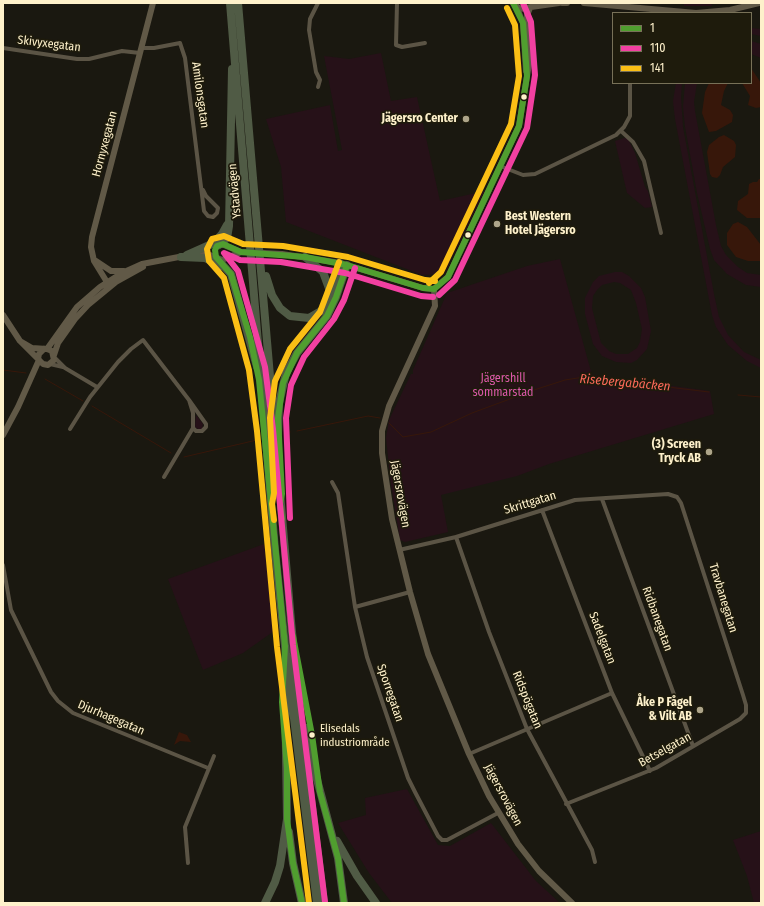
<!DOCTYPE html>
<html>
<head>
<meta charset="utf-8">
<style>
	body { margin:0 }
	#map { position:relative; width:764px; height:906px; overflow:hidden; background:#1a1810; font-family:"Fira Sans Condensed",sans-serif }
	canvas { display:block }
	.frame { position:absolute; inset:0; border:4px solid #fef1cb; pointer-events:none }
	.legend { position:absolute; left:612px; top:12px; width:140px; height:72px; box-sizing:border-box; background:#1e1b0c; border:1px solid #787158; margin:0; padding:5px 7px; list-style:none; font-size:12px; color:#fef1cb }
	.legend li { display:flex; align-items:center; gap:8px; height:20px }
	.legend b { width:20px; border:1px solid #787158 }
</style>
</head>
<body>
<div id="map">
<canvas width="764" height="906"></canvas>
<div class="frame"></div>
<ul class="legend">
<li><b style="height:5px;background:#509e2f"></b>1</li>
<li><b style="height:5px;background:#f240a1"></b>110</li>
<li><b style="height:5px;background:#fbbf15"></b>141</li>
</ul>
</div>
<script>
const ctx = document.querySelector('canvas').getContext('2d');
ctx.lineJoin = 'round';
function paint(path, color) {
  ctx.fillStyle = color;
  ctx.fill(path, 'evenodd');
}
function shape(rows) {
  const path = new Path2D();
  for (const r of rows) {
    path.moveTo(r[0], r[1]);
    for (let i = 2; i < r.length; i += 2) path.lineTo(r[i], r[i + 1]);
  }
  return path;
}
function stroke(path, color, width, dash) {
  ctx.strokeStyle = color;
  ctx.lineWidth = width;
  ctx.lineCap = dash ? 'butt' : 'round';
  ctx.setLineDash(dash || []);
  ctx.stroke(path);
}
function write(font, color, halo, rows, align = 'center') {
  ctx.font = font + ' "Fira Sans Condensed",sans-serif';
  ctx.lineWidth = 3.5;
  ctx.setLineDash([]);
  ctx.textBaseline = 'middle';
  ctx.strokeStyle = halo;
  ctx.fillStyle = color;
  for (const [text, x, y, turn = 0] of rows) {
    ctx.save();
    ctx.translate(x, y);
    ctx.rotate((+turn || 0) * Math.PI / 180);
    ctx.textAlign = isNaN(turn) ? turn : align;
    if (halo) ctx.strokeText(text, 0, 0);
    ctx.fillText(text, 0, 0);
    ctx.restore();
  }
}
paint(shape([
	[684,3,711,3,712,6,684,6],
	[751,28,761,29,761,36,751,34],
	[751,41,761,44,761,58,751,54],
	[381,53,391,101,417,97,440,201,485,191,444,274,422,275,286,222,281,167,266,119,330,105,338,151,342,150,324,56,349,59],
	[676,83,682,83,681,97,683,127,714,294,719,317,728,335,744,352,761,360,761,368,747,361,728,345,716,327,712,315,675,119,673,101],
	[685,83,697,83,694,102,695,111,716,225,721,246,726,255,738,267,747,273,761,275,761,287,746,285,727,274,714,260,710,249,697,193,685,127,683,107],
	[627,137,635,153,645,187,648,191,652,207,645,208,627,193,615,141],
	[560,259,592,375,710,391,714,414,549,464,517,476,441,495,448,532,405,542,400,540,391,484,386,438,389,420,411,374,413,374,413,370,447,293,527,266],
	[615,272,622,272,629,276,641,288,645,297,651,331,647,349,637,360,631,363,616,362,602,356,593,344,585,314,585,298,593,282,599,276],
	[614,282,620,283,631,290,636,303,642,329,640,342,637,348,628,354,616,354,609,351,601,343,592,308,593,296,597,290,602,285],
	[196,415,203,424,202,429,198,429,195,427],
	[264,544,274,631,243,653,203,670,168,579],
	[407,789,438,845,450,846,491,823,536,881,560,903,392,903,369,873,338,823,366,815,365,798],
	[761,831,761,903,754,903,747,876,733,840]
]), '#261118');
paint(shape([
	[751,68,761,83,761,107,756,108,748,105,750,96,742,83,751,83],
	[709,83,728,83,724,91,721,105,730,110,733,115,732,122,716,131,709,132,702,113,705,92],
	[724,135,734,141,736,145,735,157,723,167,720,175,717,178,712,177,710,174,707,152,709,145,719,137],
	[759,179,761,179,761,218,747,218,737,210,738,201,748,194,749,184,753,182,757,182],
	[738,222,747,227,761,245,761,261,748,261,736,257,727,245,727,233,733,224],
	[179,732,187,735,191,742,180,741,174,745]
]), '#37170a');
stroke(shape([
	[3,370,26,373],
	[45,379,83,401],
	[738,395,761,397],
	[92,406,171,453],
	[389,423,403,437,431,432,472,413,537,389,565,380,584,377,709,392],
	[297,431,368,416,380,418],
	[284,433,290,432],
	[184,457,257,440]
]), '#37170a', 1);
stroke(shape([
	[318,3,310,19,309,30,316,72,320,80,318,87],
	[397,3,396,45,402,47,425,43],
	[3,48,77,59,89,59,122,51,140,53],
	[141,48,154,48,180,43,185,58,204,211,208,216,213,217,217,213,218,208,206,196,203,190],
	[621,131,633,142,644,161,661,233],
	[500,166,523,175,535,174,616,135,624,127,630,116,630,83],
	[54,357,65,368,97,387],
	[50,364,63,367],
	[70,429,90,397,118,362,131,349,143,340,189,400,193,413,193,428,196,431,202,431,206,427,206,424,189,400],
	[164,477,193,428],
	[332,482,338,493,355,607,367,657,408,778,415,792,438,836,442,840,447,840,498,813],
	[602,499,693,746],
	[542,510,612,693,650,771],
	[456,537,489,632,527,729,592,850,595,862],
	[399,550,456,537,575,500,668,494,677,497,681,503,743,695,746,705,746,713,740,719,656,768,566,804],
	[3,565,11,610,51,692,58,701,73,713,208,768],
	[355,607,410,592],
	[469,754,612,693],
	[188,863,185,827,214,756]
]), '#5b5445', 4);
stroke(shape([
	[513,3,520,9,531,7],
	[562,3,567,3],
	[584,3,696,13,730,10,759,3],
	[531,7,559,3],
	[517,8,523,23,526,71],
	[218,245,224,245,241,252,282,254,340,263,423,288,434,289],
	[199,254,210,255,222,260,241,252],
	[96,261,111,271,124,271],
	[110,287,94,261,91,247,92,237,153,3],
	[434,289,435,306,389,406,382,431,382,453,392,519,410,592,428,654,469,754,489,796,518,844,539,871,572,903],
	[434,289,448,277,519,126,529,64,527,15,530,8],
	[3,315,20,341,38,359],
	[20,341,32,348,47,349,52,351,54,360,48,365,43,364,38,359,39,354,44,349],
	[47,349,77,307,100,287,122,273,142,264,184,256],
	[54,355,58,343,75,319,88,305,116,282,143,267],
	[3,435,18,407,39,360]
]), '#615947', 6);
stroke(shape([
	[230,3,275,550,285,646,317,903],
	[238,3,291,621,298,695,324,903],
	[219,245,227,238,229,226,232,69],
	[187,255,214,243,222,234,227,225],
	[181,257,205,258,221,266],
	[305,257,323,272,330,291],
	[217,259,231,274,257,367],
	[266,276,272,295,280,308,290,316,309,318,321,311,326,304,340,263],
	[278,433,279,403,286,373,297,353,327,316,336,297,347,265],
	[307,728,315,772,338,858,344,903],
	[289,832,293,863,302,903],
	[337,841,357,876,376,903],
	[265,903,275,882,280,866,287,819,285,687]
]), '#505b45', 8);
stroke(shape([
	[434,289,448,277,519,126,527,76,523,23,513,3],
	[282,519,280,504,282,494,278,418,283,383,297,353,327,316,336,297,347,265],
	[293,636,312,735,320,792,338,858,344,903],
	[302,903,293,863,287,819,287,769,282,702,285,646,259,380,250,337,231,274,216,257,215,250,217,246,223,244,241,252,305,257,347,265,423,288,434,289]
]), '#509e2f', 6);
stroke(shape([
	[439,295,455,280,527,128,535,75,531,22,523,3],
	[290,518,286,418,291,385,304,357,334,319,344,300,355,268],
	[325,902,293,645,273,429,265,367,238,271,224,253,240,260,281,262,345,273,421,296,433,297]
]), '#f240a1', 6);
stroke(shape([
	[429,283,441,272,511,124,519,76,515,25,507,8],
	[274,520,272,504,274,493,270,418,275,381,290,349,320,312,339,262],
	[309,903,277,647,257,431,249,370,224,278,209,261,207,249,212,239,224,236,243,244,283,246,348,257,425,280,435,281]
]), '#fbbf15', 6);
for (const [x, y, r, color] of [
	[524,97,3.5,"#fef1cb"],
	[466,119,4,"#aea58a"],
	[497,224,4,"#aea58a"],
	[468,235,3.5,"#fef1cb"],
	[709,452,4,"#aea58a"],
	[700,710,4,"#aea58a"],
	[312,735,3.5,"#fef1cb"]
]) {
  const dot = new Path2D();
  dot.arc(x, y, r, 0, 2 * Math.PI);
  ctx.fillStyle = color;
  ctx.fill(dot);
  stroke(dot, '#1e1b0c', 1.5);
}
write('11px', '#fef1cb', '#1e1b0c', [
	["Elisedals",320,729],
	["industriområde",320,743]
], 'left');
write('12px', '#fef1cb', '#1e1b0c', [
	["Skivyxegatan",49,44,7],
	["Amilonsgatan",200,95,82],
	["Hornyxegatan",105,144,-75],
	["Ystadvägen",235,191,-95],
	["Jägersrovägen",400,494,80],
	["Skrittgatan",530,503,-17],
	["Travbanegatan",723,598,73],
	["Ridbanegatan",657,619,70],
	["Sadelgatan",602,638,69],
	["Sporregatan",390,693,71],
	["Ridspögatan",527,700,68],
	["Djurhagegatan",111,718,23],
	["Betselgatan",665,750,-29],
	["Jägersrovägen",503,795,62]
]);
write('bold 12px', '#fef1cb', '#1e1b0c', [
	["Jägersro Center",458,119],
	["Best Western",505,217,"left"],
	["Hotel Jägersro",505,231,"left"],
	["(3) Screen",701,445],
	["Tryck AB",701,459],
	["Åke P Fågel",692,703],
	["& Vilt AB",692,717]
], 'right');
write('12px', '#dc58aa', '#1e1b0c', [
	["Jägershill",503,379],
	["sommarstad",503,393]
]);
write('italic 13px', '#fd6a5a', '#1e1b0c', [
	["Risebergabäcken",625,383,5]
]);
</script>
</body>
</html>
